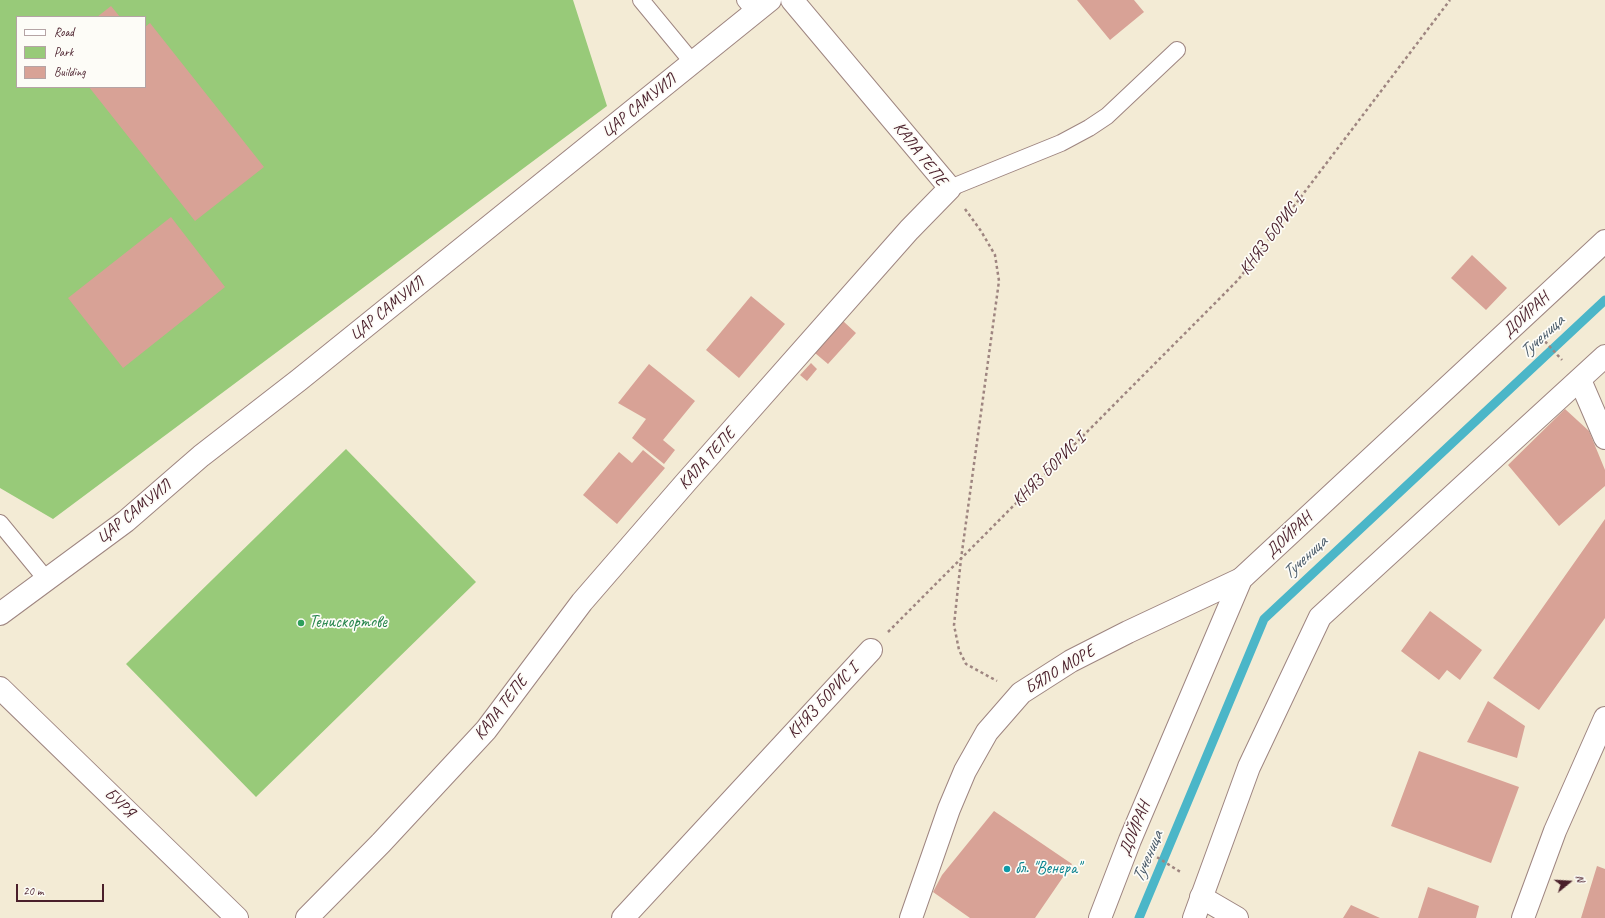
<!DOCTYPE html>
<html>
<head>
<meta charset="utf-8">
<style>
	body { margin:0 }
	#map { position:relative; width:1605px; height:918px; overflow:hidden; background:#f3ebd5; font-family:Caveat,sans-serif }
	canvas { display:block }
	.legend { position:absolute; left:16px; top:16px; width:130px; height:72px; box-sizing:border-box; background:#fdfcf7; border:1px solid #b5a4a5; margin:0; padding:5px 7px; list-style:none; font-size:12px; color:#4a1f2b }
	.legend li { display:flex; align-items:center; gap:8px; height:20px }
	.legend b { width:20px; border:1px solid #b5a4a5 }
	.north { position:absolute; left:1549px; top:862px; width:40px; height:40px; -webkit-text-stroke:3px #fdfcf7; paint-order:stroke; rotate:72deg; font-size:11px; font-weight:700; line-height:16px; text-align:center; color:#4a1f2b }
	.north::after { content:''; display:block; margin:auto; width:14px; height:18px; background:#4a1f2b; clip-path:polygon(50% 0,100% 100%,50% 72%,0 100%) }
	.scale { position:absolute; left:16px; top:884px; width:88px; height:18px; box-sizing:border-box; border:2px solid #4a1f2b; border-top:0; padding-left:5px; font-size:12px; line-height:14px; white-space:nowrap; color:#4a1f2b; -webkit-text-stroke:3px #fdfcf7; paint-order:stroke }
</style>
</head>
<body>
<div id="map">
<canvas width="1605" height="918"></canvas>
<ul class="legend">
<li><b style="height:5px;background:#fff"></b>Road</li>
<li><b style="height:11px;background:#98ca79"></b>Park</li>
<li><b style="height:11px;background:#d8a296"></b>Building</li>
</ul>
<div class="north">N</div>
<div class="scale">20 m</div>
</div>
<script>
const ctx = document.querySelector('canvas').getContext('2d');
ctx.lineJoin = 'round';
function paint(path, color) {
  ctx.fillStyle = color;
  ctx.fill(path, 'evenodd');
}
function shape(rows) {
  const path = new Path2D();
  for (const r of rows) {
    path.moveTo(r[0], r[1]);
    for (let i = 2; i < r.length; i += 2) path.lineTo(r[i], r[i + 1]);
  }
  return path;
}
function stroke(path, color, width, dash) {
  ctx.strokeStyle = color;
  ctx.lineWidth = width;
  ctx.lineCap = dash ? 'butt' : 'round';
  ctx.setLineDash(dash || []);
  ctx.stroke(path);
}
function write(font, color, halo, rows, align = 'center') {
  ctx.font = font + ' Caveat,sans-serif';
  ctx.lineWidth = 3.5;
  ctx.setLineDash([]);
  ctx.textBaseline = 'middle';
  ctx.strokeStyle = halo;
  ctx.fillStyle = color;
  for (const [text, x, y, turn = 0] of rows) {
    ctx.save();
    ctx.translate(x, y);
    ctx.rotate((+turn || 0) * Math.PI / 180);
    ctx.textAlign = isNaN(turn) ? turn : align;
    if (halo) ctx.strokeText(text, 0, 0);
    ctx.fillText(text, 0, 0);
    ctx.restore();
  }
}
paint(shape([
	[0,0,573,0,607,106,53,519,0,488],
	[17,17,145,17,145,87,17,87],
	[346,449,476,582,256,797,126,664]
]), '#98ca79');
stroke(shape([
	[1139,918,1264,619,1605,300]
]), '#4bb6c8', 9);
paint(shape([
	[1077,0,1134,0,1144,12,1110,40],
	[111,6,120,17,97,17],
	[150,23,264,167,195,221,89,87,145,87,145,27],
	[171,217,225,287,123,368,68,298],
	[1472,255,1507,288,1486,310,1451,278],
	[751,296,785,324,739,378,706,350],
	[843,321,856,333,828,364,815,353],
	[811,363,817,369,807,381,800,375],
	[649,364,695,401,663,440,675,450,664,464,632,438,646,419,618,403],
	[1565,409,1589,431,1605,470,1605,486,1559,526,1508,465],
	[643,450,665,468,617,524,583,495,619,452,632,463],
	[1605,519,1605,618,1539,710,1493,678],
	[1430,611,1482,650,1460,680,1447,670,1439,680,1401,651],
	[1488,701,1525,726,1517,758,1467,742],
	[1419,751,1519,787,1491,863,1391,826],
	[994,811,1072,864,1035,918,970,918,933,892,942,875],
	[1597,866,1605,869,1605,918,1581,918],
	[1428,887,1479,906,1476,918,1418,918],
	[1351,905,1380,918,1343,918]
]), '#d8a296');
const service = shape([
	[641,0,693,63],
	[745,0,756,13],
	[950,188,1061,143,1089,128,1107,116,1177,50],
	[0,523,46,579]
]);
const pedestrian = shape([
	[1523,918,1555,831,1605,718]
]);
const minor = shape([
	[1580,380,1605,438],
	[0,688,237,918],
	[1201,897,1237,918],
	[307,918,381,843,486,730,582,602,687,481,909,230,950,188,792,0],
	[623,918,871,650],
	[911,918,949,809,965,771,987,732,1021,693,1071,661,1128,632,1241,579]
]);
const tertiary = shape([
	[0,614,126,521,201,456,299,380,770,0]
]);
const secondary = shape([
	[1100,918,1130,840,1241,579,1605,241],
	[1194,918,1249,767,1320,617,1605,356]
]);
stroke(service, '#9e8580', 18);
stroke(pedestrian, '#9e8580', 24);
stroke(minor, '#9e8580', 24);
stroke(tertiary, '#9e8580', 24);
stroke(secondary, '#9e8580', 24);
stroke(shape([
	[965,209,981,231,995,255,999,281,961,559,954,625,959,650,966,664,997,681],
	[1541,337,1562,360],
	[888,632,1238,280,1450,0],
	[1152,854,1182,873]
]), '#9e8580', 2.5, [3, 3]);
stroke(service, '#fff', 16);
stroke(pedestrian, '#fff', 22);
stroke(minor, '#fff', 22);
stroke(tertiary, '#fff', 22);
stroke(secondary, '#fff', 22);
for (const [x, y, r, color] of [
	[301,623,4,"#2e9e5b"],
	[1007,869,4,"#0f9aa8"]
]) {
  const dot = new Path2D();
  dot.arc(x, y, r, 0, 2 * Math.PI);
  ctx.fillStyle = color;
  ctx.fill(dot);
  stroke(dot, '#fdfcf7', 1.5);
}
write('17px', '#4a1f2b', '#fdfcf7', [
	["ЦАР САМУИЛ",639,106,-39],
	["КАЛА ТЕПЕ",920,154,52],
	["КНЯЗ БОРИС I",1272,235,-53],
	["ЦАР САМУИЛ",387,309,-39],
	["ДОЙРАН",1526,315,-43],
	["КАЛА ТЕПЕ",707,459,-48],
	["КНЯЗ БОРИС I",1049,470,-45],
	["ЦАР САМУИЛ",134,512,-39],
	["ДОЙРАН",1289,535,-43],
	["БЯЛО МОРЕ",1060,670,-31],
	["КНЯЗ БОРИС I",823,701,-47],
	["КАЛА ТЕПЕ",501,708,-52],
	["БУРЯ",119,803,44],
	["ДОЙРАН",1135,829,-68]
]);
write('17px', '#27864d', '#fdfcf7', [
	["Тенискортове",309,623]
], 'left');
write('17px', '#0d838f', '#fdfcf7', [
	["бл. \"Венера\"",1015,869]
], 'left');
write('italic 18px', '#4a5b6a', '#fdfcf7', [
	["Тученица",1542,337,-43],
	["Тученица",1305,558,-43],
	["Тученица",1148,857,-67]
]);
</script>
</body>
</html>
